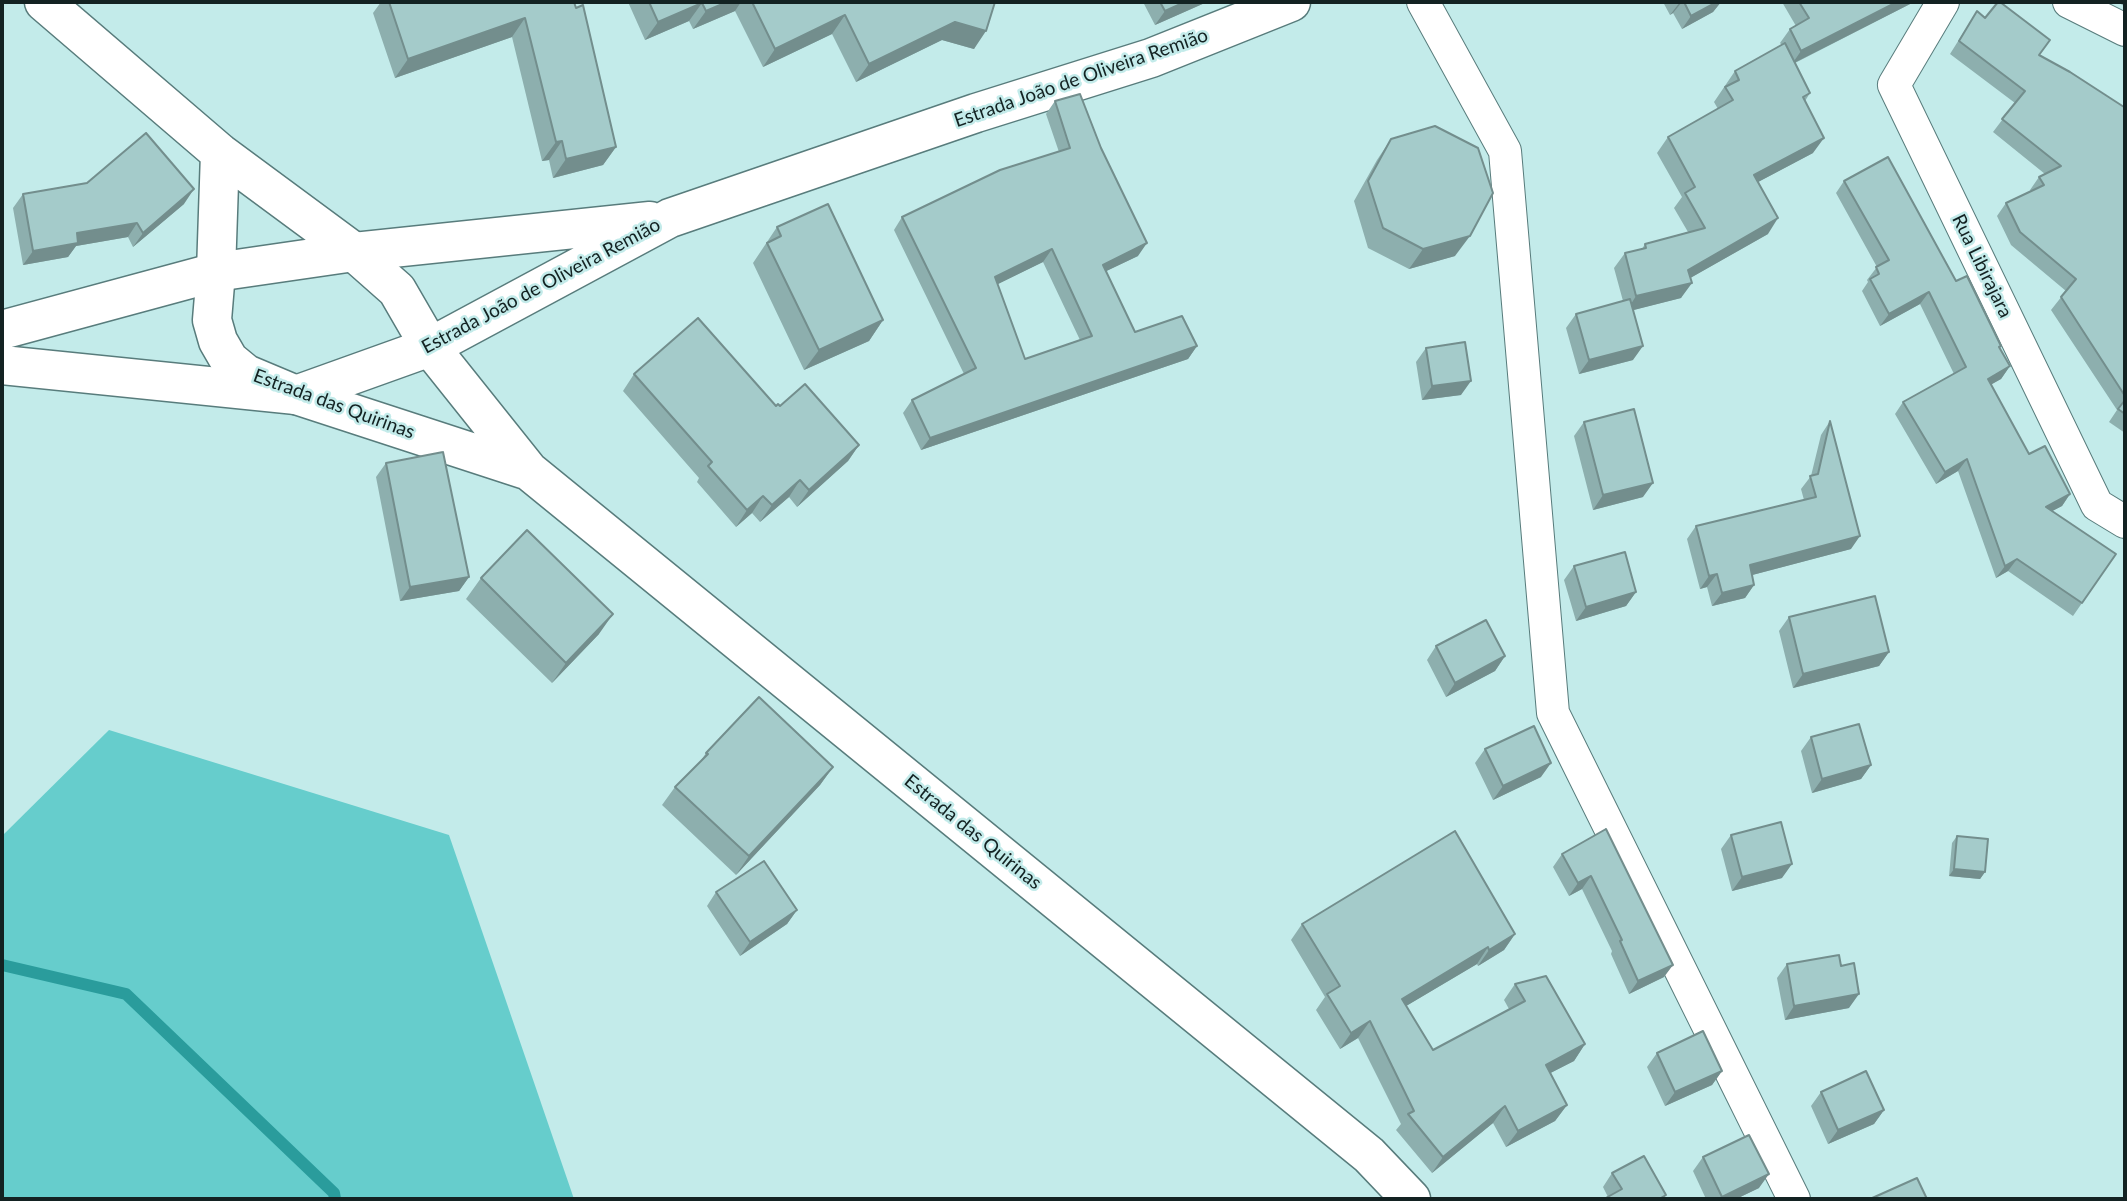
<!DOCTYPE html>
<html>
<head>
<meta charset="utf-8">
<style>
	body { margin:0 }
	#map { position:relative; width:2127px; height:1201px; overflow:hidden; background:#c3ebea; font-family:Lato,sans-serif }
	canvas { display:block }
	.frame { position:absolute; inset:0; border:4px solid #132222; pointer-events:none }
</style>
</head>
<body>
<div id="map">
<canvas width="2127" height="1201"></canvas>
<div class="frame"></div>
</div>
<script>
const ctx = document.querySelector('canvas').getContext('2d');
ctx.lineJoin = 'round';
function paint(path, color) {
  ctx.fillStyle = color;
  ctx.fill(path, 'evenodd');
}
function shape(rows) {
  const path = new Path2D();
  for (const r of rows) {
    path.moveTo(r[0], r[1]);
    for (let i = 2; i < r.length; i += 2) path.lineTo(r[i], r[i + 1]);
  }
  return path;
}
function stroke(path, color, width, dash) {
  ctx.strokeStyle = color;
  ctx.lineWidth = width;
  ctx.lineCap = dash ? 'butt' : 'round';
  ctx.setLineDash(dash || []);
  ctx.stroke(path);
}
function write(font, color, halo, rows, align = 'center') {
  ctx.font = font + ' Lato,sans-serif';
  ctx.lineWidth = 5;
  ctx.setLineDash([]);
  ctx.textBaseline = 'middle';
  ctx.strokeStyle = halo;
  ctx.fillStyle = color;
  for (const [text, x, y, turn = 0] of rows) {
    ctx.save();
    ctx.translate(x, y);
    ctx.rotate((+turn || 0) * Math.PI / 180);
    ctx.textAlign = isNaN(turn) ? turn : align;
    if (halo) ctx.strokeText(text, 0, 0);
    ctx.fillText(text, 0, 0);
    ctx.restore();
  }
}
paint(shape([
	[109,730,449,835,574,1199,2,1199,2,836]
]), '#66cdcc');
stroke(shape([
	[2,965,126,994,334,1193,335,1199]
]), '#2a9c9c', 12);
const minor = shape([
	[1423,2,1505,151,1553,713,1794,1199],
	[1943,2,1894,85,2097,505,2125,522],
	[2069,2,2125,30]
]);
const tertiary = shape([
	[44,2,220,153,354,252,397,290,430,347,529,471,1369,1155,1411,1199],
	[220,153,216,272,212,320,218,341,229,360,246,374,296,395,529,471]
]);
const secondary = shape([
	[2,330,216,272,354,252,650,221],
	[2,365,296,395,430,347,670,218,976,113,1151,58,1291,2]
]);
stroke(minor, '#587c7c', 34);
stroke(tertiary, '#587c7c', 41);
stroke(secondary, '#587c7c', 41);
stroke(minor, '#fff', 32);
stroke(tertiary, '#fff', 38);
stroke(secondary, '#fff', 38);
paint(shape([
	[381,2,574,2,616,147,603,165,553,178,549,160,542,161,512,37,395,78,373,13],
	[628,2,995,2,974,49,942,40,856,82,832,34,763,67,735,11,693,29,689,21,645,40],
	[1143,2,1207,2,1155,25],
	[1663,2,1721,2,1713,12,1682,29,1673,13,1670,15],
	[1782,2,1914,2,1795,63,1810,93,1805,101,1813,153,1758,182,1768,234,1690,278,1681,298,1633,310,1633,360,1579,374,1566,328,1576,314,1623,301,1614,268,1625,253,1642,249,1645,244,1688,232,1674,208,1682,197,1657,153,1668,137,1718,109,1714,102,1735,71,1782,45,1780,43,1790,29,1796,26],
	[2118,2,2125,2,2125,7],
	[1977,11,2040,55,2123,107,2125,104,2125,433,2109,422,2117,410,2051,310,2066,291,2011,245,1997,216,2006,203,2031,191,2030,190,2039,177,2045,174,1993,132,2015,103,1950,54],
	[1055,101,1138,256,1106,271,1135,332,1197,346,1188,359,921,450,903,413,912,400,964,374,894,230,902,217,1059,152,1046,114],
	[1043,262,1080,340,1025,359,997,284],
	[1391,139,1455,256,1409,269,1368,248,1354,201,1377,160],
	[1844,181,1956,281,2001,346,2000,348,2010,366,2001,379,1991,384,2029,454,2070,494,2062,506,2052,511,2116,554,2073,616,2008,571,1996,578,1958,471,1936,484,1895,414,1903,402,1954,374,1920,304,1880,326,1862,291,1868,282,1867,280,1877,267,1836,193],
	[23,194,184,204,133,247,128,237,76,246,68,257,23,265,13,208],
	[777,227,883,320,869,341,804,370,753,263],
	[1426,348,1461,395,1422,400,1416,362],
	[634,374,776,406,780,406,859,445,848,461,797,507,789,497,760,522,752,513,736,527,697,482,699,478,623,391],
	[1830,421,1851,549,1752,575,1754,585,1745,598,1712,606,1707,587,1700,589,1687,539,1696,526,1804,500,1801,489,1811,476,1821,435],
	[1584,422,1643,497,1593,510,1574,436],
	[386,463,469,577,459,591,400,601,376,477],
	[1574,566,1636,592,1626,606,1576,621,1564,580],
	[481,578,599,634,552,683,466,599],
	[1789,617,1889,652,1879,666,1793,688,1779,631],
	[1436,646,1505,656,1495,671,1446,697,1427,660],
	[1811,737,1871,765,1861,779,1812,793,1801,751],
	[1485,749,1541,777,1493,800,1475,763],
	[706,753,833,767,820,785,736,875,662,805,675,787,700,762],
	[1606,829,1664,977,1629,994,1611,954,1612,951,1582,889,1569,896,1553,867,1562,854],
	[1731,835,1782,878,1732,891,1721,849],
	[1957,836,1985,872,1980,879,1949,876,1952,843],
	[716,892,797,910,787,924,740,956,707,906],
	[1302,924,1515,934,1504,950,1478,966,1477,964,1406,1006,1433,1050,1509,1009,1504,1000,1515,984,1585,1044,1574,1061,1550,1073,1567,1105,1555,1121,1506,1147,1493,1123,1432,1173,1396,1130,1401,1124,1358,1038,1340,1049,1316,1010,1325,997,1291,940],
	[1787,964,1849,1008,1785,1020,1777,978],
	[1657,1053,1722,1071,1712,1085,1665,1106,1647,1067],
	[1821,1092,1884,1110,1874,1124,1828,1144,1811,1106],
	[1703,1157,1759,1188,1736,1199,1706,1199,1693,1171],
	[1612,1173,1666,1195,1663,1199,1604,1199,1608,1197,1603,1187]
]), '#8dafae');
paint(shape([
	[727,2,741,2,735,11,693,29,706,11],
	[1185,2,1207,2,1155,25,1165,11],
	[1680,2,1682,2,1673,13,1670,15],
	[1717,2,1721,2,1713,12,1682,29,1691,16],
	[1897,2,1914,2,1792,64,1801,51],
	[702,3,689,21,645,40,658,22],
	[845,15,832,34,763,67,775,49],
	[525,18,512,37,395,78,408,59],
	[955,22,986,31,974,49,942,40,856,82,869,64],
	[1824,138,1813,153,1743,190,1754,175],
	[562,141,549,160,542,161,556,142],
	[616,147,603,165,553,178,566,159],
	[194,189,184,204,133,247,143,233],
	[1778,218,1768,234,1678,285,1688,270],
	[137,223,128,237,76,246,68,257,23,265,33,251,77,233],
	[1470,236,1455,256,1409,269,1423,249],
	[1147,243,1138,256,1094,277,1103,265],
	[1052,249,1043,262,986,290,995,277],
	[1692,283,1681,298,1626,312,1636,296],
	[1929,292,1920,304,1880,326,1889,314],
	[883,320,869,341,804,370,819,350],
	[1197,346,1188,359,921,450,930,438],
	[1643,346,1633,360,1579,374,1589,360],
	[2010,366,2001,379,1980,391,1988,379],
	[1471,381,1461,395,1422,400,1432,386],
	[859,445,848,461,797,507,809,490],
	[1967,459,1958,471,1936,484,1945,472],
	[800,480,789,497,760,522,772,505],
	[1653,483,1643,497,1593,510,1603,495],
	[2070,494,2062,506,2037,519,2046,507],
	[763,496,752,513,736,527,747,510],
	[1860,536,1851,549,1741,578,1750,565],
	[2017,559,2008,571,1996,578,2005,566],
	[1717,574,1707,587,1700,589,1709,576],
	[469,577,459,591,400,601,410,587],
	[1754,585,1745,598,1712,606,1722,593],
	[1636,592,1626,606,1576,621,1586,607],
	[613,614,599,634,552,683,566,663],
	[1889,652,1879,666,1793,688,1803,674],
	[1505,656,1495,671,1446,697,1455,683],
	[1551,763,1541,777,1493,800,1503,786],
	[1871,765,1861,779,1812,793,1822,779],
	[833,767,820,785,736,875,749,856],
	[1792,864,1782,878,1732,891,1742,877],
	[1954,869,1985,872,1980,879,1949,876],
	[1591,876,1582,889,1569,896,1578,883],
	[797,910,787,924,740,956,750,942],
	[1515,934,1504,950,1478,966,1489,950],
	[1488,947,1477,964,1391,1015,1402,999],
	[1673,965,1664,977,1629,994,1638,981],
	[1859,994,1849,1008,1785,1020,1794,1006],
	[1370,1021,1358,1038,1340,1049,1351,1033],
	[1585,1044,1574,1061,1535,1081,1546,1065],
	[1722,1071,1712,1085,1665,1106,1675,1092],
	[1567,1105,1555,1121,1506,1147,1518,1131],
	[1505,1106,1493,1123,1432,1173,1443,1157],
	[1884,1110,1874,1124,1828,1144,1838,1130],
	[1769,1174,1759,1188,1736,1199,1720,1199,1722,1197]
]), '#738e8d');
const building = shape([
	[389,2,574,2,576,8,583,5,616,147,566,159,562,141,556,142,525,18,408,59,389,2],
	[649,2,727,2,706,11,702,3,658,22,649,2],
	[752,2,995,2,986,31,955,22,869,64,845,15,775,49,752,2],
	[1160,2,1185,2,1165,11,1160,2],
	[1684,2,1717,2,1691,16,1684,2],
	[1799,2,1897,2,1801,51,1790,29,1809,18,1799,2],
	[1998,2,2000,2,2050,40,2039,55,2070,72,2124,107,2125,105,2125,396,2061,297,2076,279,2020,232,2006,203,2044,185,2039,177,2061,166,2002,119,2025,91,1959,41,1977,11,1985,18,1998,2],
	[1785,43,1810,93,1803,97,1824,138,1754,175,1778,218,1688,270,1692,283,1636,296,1625,253,1646,248,1645,244,1705,228,1685,193,1695,187,1668,137,1733,100,1725,87,1739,80,1735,71,1785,43],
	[1080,94,1101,148,1147,243,1103,265,1135,332,1182,316,1197,346,930,438,912,400,976,368,902,217,1000,170,1070,148,1055,101,1080,94],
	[1052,249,1092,336,1025,359,995,277,1052,249],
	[1435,126,1478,148,1493,193,1470,236,1423,249,1383,228,1368,181,1391,139,1435,126],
	[146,133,194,189,143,233,137,223,77,233,78,243,33,251,23,194,87,183,146,133],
	[1888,157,1956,281,1967,276,2001,346,1999,347,2010,366,1988,379,2029,454,2045,446,2070,494,2046,507,2116,554,2082,603,2017,559,2005,566,1967,459,1945,472,1903,402,1966,367,1929,292,1889,314,1870,279,1879,274,1876,267,1889,260,1844,181,1888,157],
	[828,204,883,320,819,350,767,243,781,236,777,227,828,204],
	[1630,299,1643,346,1589,360,1576,314,1630,299],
	[698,318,776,406,778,404,780,406,805,384,859,445,809,490,800,480,772,505,763,496,747,510,708,466,712,462,634,374,698,318],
	[1465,342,1471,381,1432,386,1426,348,1465,342],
	[2125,400,2125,414,2118,409,2125,400],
	[1634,409,1653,483,1603,495,1584,422,1634,409],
	[1830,421,1860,536,1750,565,1754,585,1722,593,1717,574,1709,576,1696,526,1816,497,1810,476,1818,474,1830,421],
	[443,452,469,577,410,587,386,463,443,452],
	[527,530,613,614,566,663,481,578,527,530],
	[1625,552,1636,592,1586,607,1574,566,1625,552],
	[1875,596,1889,652,1803,674,1789,617,1875,596],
	[1486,620,1505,656,1455,683,1436,646,1486,620],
	[759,697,833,767,749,856,675,787,708,754,706,753,759,697],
	[1859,724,1871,765,1822,779,1811,737,1859,724],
	[1534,726,1551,763,1503,786,1485,749,1534,726],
	[1781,822,1792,864,1742,877,1731,835,1781,822],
	[1606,829,1673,965,1638,981,1620,941,1622,940,1591,876,1578,883,1562,854,1606,829],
	[1455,831,1515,934,1489,950,1488,947,1402,999,1433,1050,1525,1001,1515,984,1546,976,1585,1044,1546,1065,1567,1105,1518,1131,1505,1106,1443,1157,1408,1114,1414,1111,1370,1021,1351,1033,1327,994,1340,986,1302,924,1455,831],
	[1957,836,1988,839,1985,872,1954,869,1957,836],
	[764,861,797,910,750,942,716,892,764,861],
	[1839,955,1841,966,1854,963,1859,994,1794,1006,1787,964,1839,955],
	[1703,1031,1722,1071,1675,1092,1657,1053,1703,1031],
	[1866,1071,1884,1110,1838,1130,1821,1092,1866,1071],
	[1749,1135,1769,1174,1722,1197,1703,1157,1749,1135],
	[1644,1156,1666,1195,1659,1199,1604,1199,1622,1189,1612,1173,1644,1156],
	[1917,1178,1927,1199,1870,1199,1917,1178]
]);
paint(building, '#a4cbca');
stroke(building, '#738e8d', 2);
write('19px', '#132222', '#c3ebea', [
	["Estrada João de Oliveira Remião",1081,78,-19],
	["Rua Libirajara",1982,266,64],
	["Estrada João de Oliveira Remião",541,286,-28],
	["Estrada das Quirinas",334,404,20],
	["Estrada das Quirinas",973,832,39]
]);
</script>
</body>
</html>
